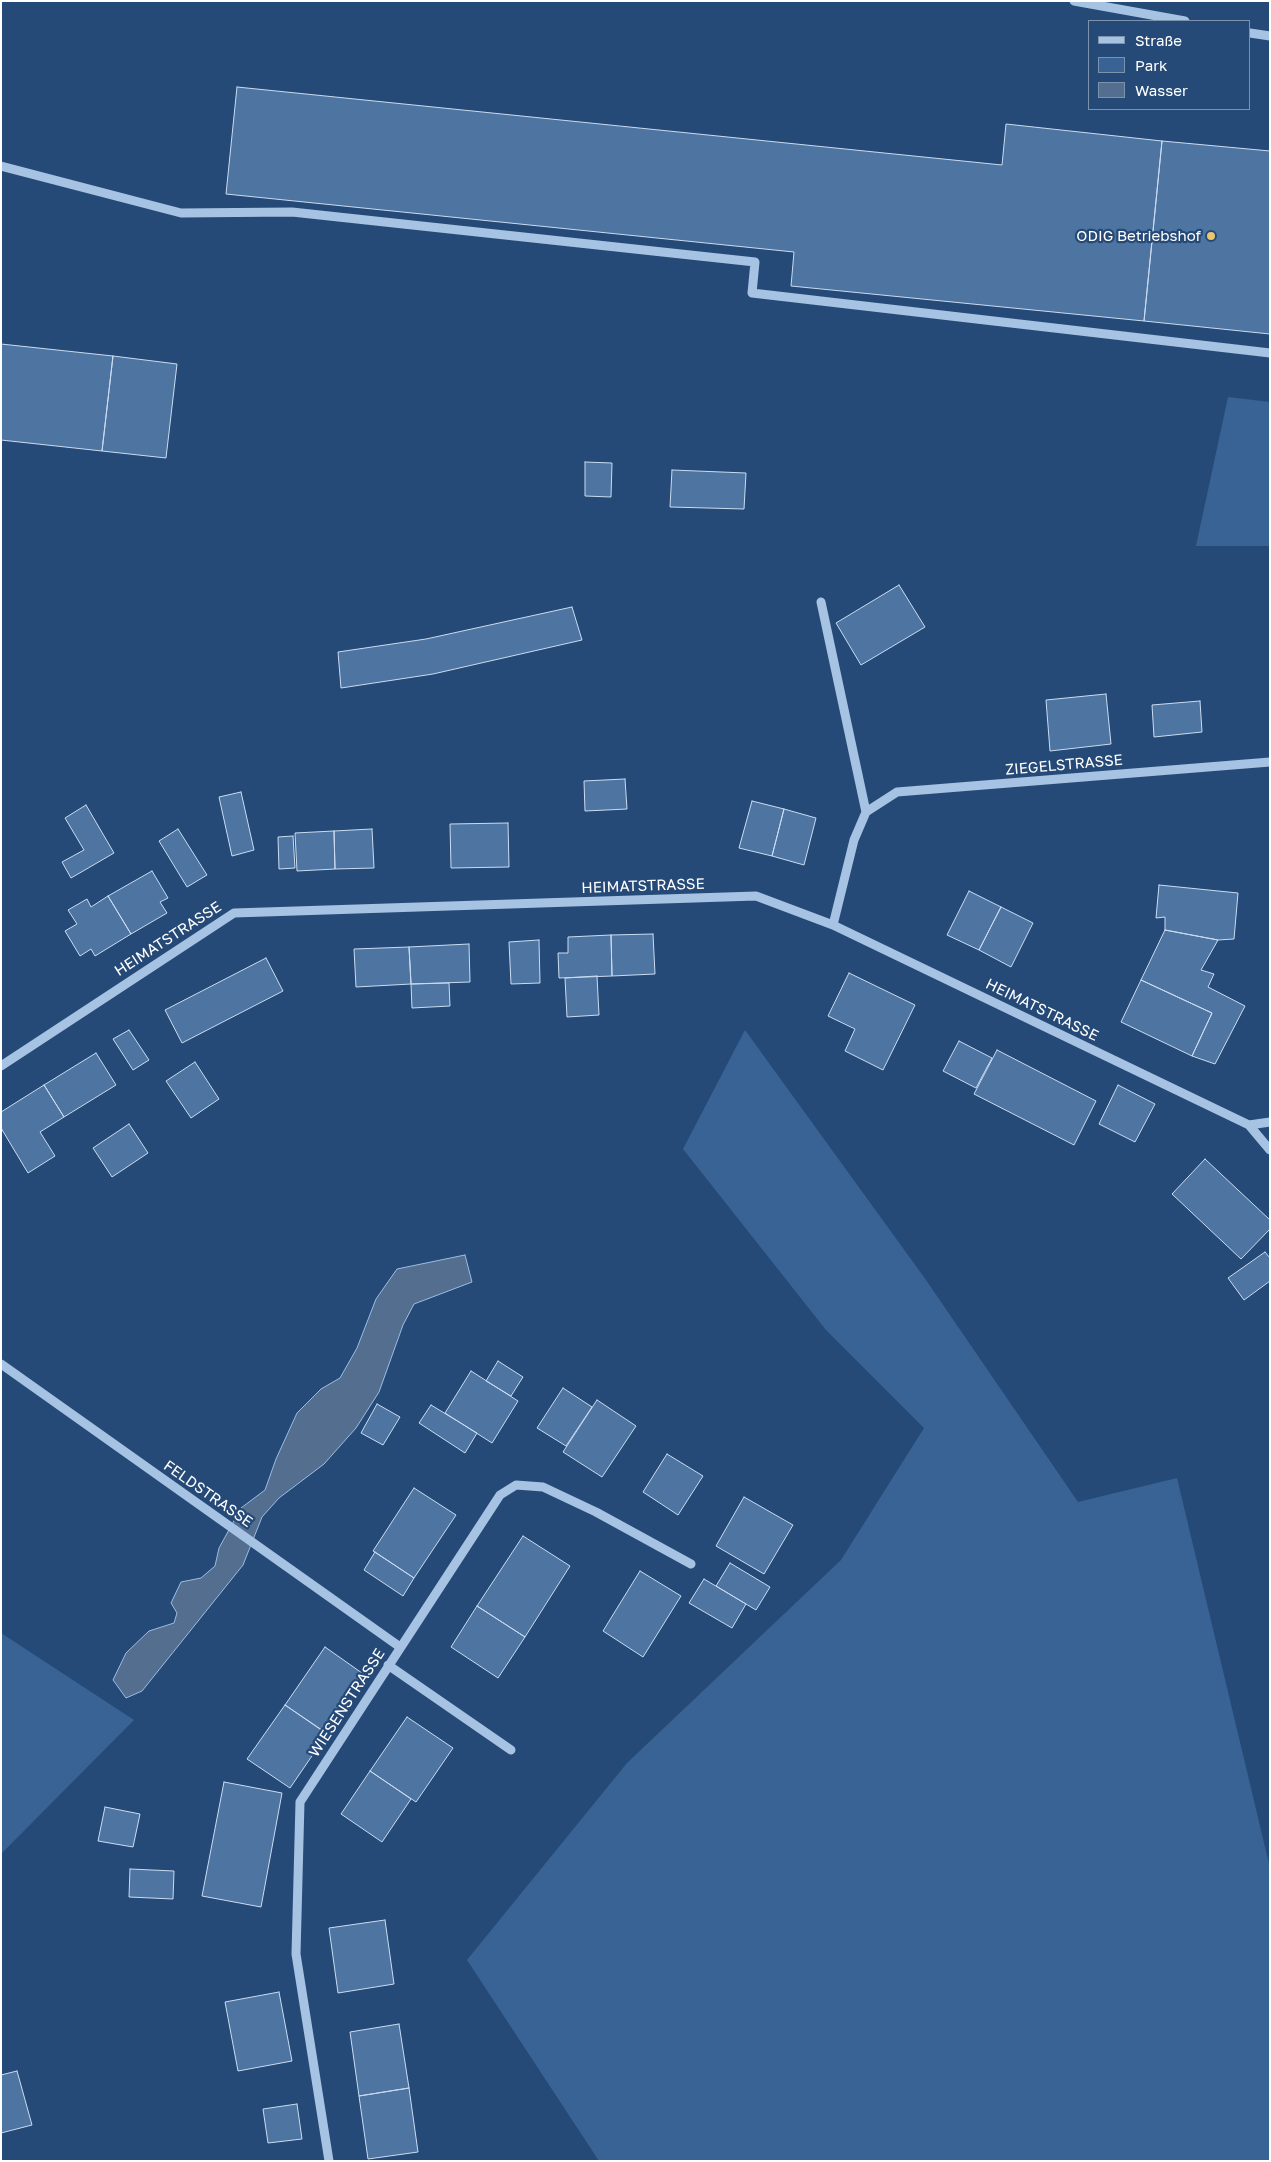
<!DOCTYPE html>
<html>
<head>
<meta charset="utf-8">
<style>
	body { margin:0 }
	#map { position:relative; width:1271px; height:2162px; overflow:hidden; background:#264a77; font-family:"Golos Text",sans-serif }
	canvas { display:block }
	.frame { position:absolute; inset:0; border:2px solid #fff; pointer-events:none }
	.legend { position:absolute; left:1088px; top:20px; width:162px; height:90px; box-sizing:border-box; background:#264a77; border:1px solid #7d92ad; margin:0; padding:6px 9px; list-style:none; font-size:15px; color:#fff }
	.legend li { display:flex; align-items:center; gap:10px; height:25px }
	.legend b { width:25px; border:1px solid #7d92ad }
</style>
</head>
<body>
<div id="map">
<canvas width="1271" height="2162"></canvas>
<div class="frame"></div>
<ul class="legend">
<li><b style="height:6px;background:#a7c3e3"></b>Straße</li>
<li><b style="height:14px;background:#396395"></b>Park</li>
<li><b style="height:14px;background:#546e90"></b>Wasser</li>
</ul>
</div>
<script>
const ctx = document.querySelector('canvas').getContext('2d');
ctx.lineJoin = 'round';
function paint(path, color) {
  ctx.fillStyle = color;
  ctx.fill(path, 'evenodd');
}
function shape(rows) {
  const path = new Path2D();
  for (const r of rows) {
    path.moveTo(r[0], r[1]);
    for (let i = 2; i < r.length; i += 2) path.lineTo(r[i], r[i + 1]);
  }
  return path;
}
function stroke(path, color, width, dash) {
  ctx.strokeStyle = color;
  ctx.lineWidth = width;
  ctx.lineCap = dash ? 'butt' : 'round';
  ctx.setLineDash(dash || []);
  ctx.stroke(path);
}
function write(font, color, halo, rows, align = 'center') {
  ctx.font = font + ' "Golos Text",sans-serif';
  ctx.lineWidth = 4.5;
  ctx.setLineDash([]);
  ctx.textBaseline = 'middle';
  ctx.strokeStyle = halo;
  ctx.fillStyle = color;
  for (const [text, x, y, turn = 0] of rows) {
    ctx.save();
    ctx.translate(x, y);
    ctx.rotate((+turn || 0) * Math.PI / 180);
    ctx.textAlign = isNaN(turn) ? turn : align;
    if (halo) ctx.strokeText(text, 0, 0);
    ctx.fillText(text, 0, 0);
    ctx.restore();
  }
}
paint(shape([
	[1228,397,1270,402,1270,546,1196,546],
	[745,1030,926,1280,1078,1502,1177,1478,1270,1868,1270,2161,599,2161,467,1960,627,1763,841,1560,924,1428,826,1330,683,1149],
	[1,1633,134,1720,1,1854]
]), '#396395');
const water = shape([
	[465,1255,472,1282,414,1304,403,1325,379,1392,356,1428,324,1464,279,1498,262,1517,243,1565,142,1691,126,1698,113,1680,126,1653,149,1631,174,1623,177,1613,171,1603,181,1582,201,1578,215,1566,219,1548,241,1508,265,1490,276,1459,297,1413,321,1389,340,1378,357,1348,376,1299,397,1269,465,1255]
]);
paint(water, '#546e90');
stroke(water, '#9cbde3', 1);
const building = shape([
	[237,87,1002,165,1006,124,1162,141,1144,321,791,286,794,252,226,194,237,87],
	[1162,141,1270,151,1270,334,1144,321,1162,141],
	[1,344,113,356,102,451,1,440,1,344],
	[113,356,177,364,166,458,102,451,113,356],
	[585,462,612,463,611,497,585,496,585,462],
	[672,470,746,473,744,509,670,507,672,470],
	[899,585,925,627,861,665,836,623,899,585],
	[572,607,582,640,433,674,341,688,338,652,426,639,572,607],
	[1106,694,1111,744,1050,751,1046,700,1106,694],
	[1200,701,1202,732,1154,737,1152,705,1200,701],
	[625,779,627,809,585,811,584,781,625,779],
	[241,792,254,850,232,856,219,797,241,792],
	[752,801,784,809,772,856,739,848,752,801],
	[86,805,114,853,71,878,62,862,84,850,65,818,86,805],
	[784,809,816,818,804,865,772,856,784,809],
	[508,823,509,867,451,868,450,824,508,823],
	[178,829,207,875,187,887,159,841,178,829],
	[372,829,374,868,335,869,334,831,372,829],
	[334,831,335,869,297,871,295,833,334,831],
	[293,836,295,868,279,869,278,837,293,836],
	[152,871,168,898,160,902,167,913,131,934,108,896,152,871],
	[1159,885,1238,893,1234,939,1218,940,1165,930,1165,917,1156,918,1159,885],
	[969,891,1001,907,979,950,947,935,969,891],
	[108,896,131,934,95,956,91,949,80,956,65,931,77,924,68,910,87,899,91,907,108,896],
	[1001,907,1033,923,1011,967,979,950,1001,907],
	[1165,930,1218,940,1201,970,1214,974,1208,987,1245,1006,1215,1064,1192,1056,1212,1013,1141,980,1165,930],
	[653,934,655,974,612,976,611,935,653,934],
	[611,935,612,976,559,978,558,953,568,953,568,937,611,935],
	[539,940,540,983,511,984,509,942,539,940],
	[469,944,470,982,411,984,409,947,469,944],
	[409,947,411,984,356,987,354,949,409,947],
	[266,958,283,991,182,1043,165,1010,266,958],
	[849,973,915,1005,883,1070,845,1051,855,1029,828,1016,849,973],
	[597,976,599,1015,567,1017,565,978,597,976],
	[1141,980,1212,1013,1192,1056,1121,1022,1141,980],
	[449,983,450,1006,412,1008,411,984,449,983],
	[129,1030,149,1060,133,1070,113,1039,129,1030],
	[959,1041,992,1058,976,1088,943,1071,959,1041],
	[997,1050,1096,1101,1074,1145,974,1094,997,1050],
	[96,1053,116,1085,64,1117,44,1085,96,1053],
	[195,1062,219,1099,191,1118,166,1081,195,1062],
	[44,1085,64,1117,40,1132,55,1156,28,1173,1,1128,1,1112,44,1085],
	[1118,1085,1155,1104,1135,1142,1099,1124,1118,1085],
	[129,1124,148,1153,112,1177,93,1148,129,1124],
	[1205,1159,1270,1220,1270,1229,1241,1259,1172,1194,1205,1159],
	[1265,1252,1270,1258,1270,1281,1244,1300,1228,1278,1265,1252],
	[498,1361,523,1377,511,1396,486,1381,498,1361],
	[471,1371,518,1401,492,1443,445,1413,471,1371],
	[563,1388,592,1407,566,1446,537,1428,563,1388],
	[597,1400,636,1426,602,1477,563,1452,597,1400],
	[377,1404,400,1417,383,1445,361,1433,377,1404],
	[431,1405,477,1433,465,1453,419,1423,431,1405],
	[667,1454,703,1476,678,1515,643,1492,667,1454],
	[414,1488,456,1515,414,1578,373,1551,414,1488],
	[744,1497,793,1525,764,1574,716,1546,744,1497],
	[523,1536,570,1566,525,1637,477,1606,523,1536],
	[375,1552,414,1578,403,1596,364,1570,375,1552],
	[730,1563,770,1587,756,1610,716,1586,730,1563],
	[640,1571,681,1596,643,1657,603,1631,640,1571],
	[704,1579,746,1604,732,1628,689,1603,704,1579],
	[477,1606,525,1637,498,1678,451,1647,477,1606],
	[325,1647,362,1673,322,1730,285,1705,325,1647],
	[285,1705,327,1734,290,1788,247,1759,285,1705],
	[407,1717,453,1748,416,1802,370,1771,407,1717],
	[370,1771,411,1799,382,1842,341,1814,370,1771],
	[224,1782,282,1793,261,1907,202,1896,224,1782],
	[105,1807,140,1814,133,1847,98,1841,105,1807],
	[130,1869,174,1871,173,1899,129,1897,130,1869],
	[385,1920,394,1984,338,1993,329,1928,385,1920],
	[279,1992,292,2061,238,2071,225,2002,279,1992],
	[399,2024,409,2088,359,2096,350,2032,399,2024],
	[17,2071,32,2125,1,2133,1,2075,17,2071],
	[409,2088,418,2152,368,2159,359,2096,409,2088],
	[297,2104,302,2139,268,2143,263,2109,297,2104]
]);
paint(building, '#4e74a1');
stroke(building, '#cadcf2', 1);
stroke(shape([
	[1074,1,1185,21],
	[1250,33,1270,36],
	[1,166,181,213,292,212,755,262,752,293,1270,353],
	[821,602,866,812],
	[833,925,854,840,866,812,897,792,1270,762],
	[1,1066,234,913,756,896,833,925,1249,1125,1270,1150],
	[1249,1125,1270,1122],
	[1,1364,400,1647],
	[388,1665,511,1750],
	[329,2161,296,1954,300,1802,500,1495,516,1485,543,1487,596,1512,691,1564]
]), '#a7c3e3', 9);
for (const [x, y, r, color] of [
	[1211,236,5,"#ebc66d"]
]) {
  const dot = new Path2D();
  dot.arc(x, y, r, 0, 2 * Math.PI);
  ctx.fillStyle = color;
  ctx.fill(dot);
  stroke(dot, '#264a77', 2);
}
write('15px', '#fff', '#264a77', [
	["ODIG Betriebshof",1201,236]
], 'right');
write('15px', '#fff', '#264a77', [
	["ZIEGELSTRASSE",1064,765,-5],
	["HEIMATSTRASSE",643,886,-2],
	["HEIMATSTRASSE",168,939,-33],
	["HEIMATSTRASSE",1042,1010,26],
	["FELDSTRASSE",208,1494,35],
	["WIESENSTRASSE",347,1703,-57]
]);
</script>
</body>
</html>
